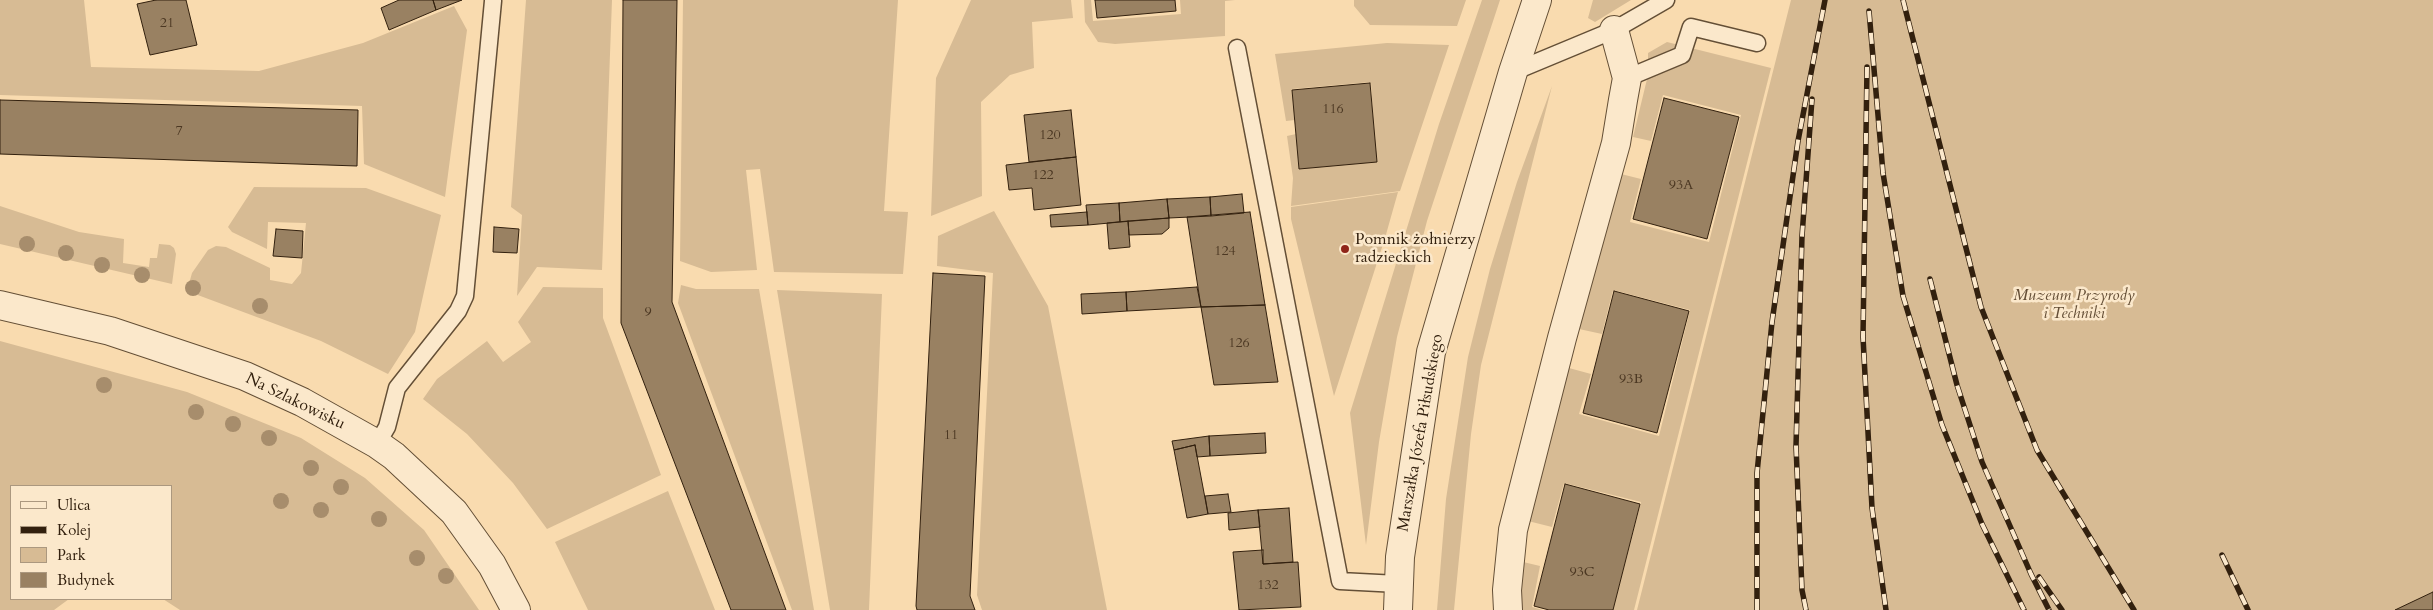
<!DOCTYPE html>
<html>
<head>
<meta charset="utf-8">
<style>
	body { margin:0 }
	#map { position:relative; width:2433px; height:610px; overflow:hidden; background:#f9dbaf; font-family:Cardo,serif }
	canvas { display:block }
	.legend { position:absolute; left:10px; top:485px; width:162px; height:115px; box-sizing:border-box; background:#fbe8cb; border:1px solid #ab987f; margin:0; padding:6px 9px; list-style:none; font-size:15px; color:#32200e }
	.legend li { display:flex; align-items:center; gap:10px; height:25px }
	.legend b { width:25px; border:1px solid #ab987f }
</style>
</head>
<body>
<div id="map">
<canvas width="2433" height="610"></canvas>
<ul class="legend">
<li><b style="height:6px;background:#fbe8cb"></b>Ulica</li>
<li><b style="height:6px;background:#32200e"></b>Kolej</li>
<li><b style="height:14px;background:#d7bb94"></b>Park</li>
<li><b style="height:14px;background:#998162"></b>Budynek</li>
</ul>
</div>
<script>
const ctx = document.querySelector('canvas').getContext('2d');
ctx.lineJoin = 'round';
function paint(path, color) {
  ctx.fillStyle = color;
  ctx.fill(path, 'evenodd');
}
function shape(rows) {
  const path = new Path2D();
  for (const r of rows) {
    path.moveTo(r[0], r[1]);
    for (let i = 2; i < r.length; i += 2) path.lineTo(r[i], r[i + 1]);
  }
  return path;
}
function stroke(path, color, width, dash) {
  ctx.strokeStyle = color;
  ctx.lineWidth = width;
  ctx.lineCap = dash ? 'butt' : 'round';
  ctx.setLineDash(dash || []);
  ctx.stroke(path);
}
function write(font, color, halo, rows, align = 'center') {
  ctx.font = font + ' Cardo,serif';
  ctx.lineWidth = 5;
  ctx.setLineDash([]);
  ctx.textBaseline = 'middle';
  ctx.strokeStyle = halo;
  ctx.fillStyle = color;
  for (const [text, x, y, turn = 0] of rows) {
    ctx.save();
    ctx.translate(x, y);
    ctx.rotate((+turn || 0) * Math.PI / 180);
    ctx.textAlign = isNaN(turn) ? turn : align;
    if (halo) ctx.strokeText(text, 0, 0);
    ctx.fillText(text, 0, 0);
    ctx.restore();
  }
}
paint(shape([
	[0,0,84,0,91,67,259,71,363,43,454,6,467,30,445,197,364,164,362,106,0,95],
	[526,0,612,0,602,270,537,267,517,296,522,215,511,207],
	[683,0,898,0,884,211,908,212,903,274,774,272,760,169,746,170,757,270,711,272,680,261],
	[971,0,1071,0,1073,18,1032,22,1034,68,1010,75,981,102,982,196,931,216,936,78],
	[1084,0,1091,0,1093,21,1181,14,1180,0,1235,0,1225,1,1225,36,1115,44,1098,42,1085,22],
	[1354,0,1466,0,1457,26,1370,25,1354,6],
	[1482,0,1500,0,1427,221,1397,337,1379,442,1366,545,1350,413,1439,124],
	[1593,0,1631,0,1595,22,1588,18],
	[1791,0,2433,0,2433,610,1637,610],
	[1667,42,1771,68,1634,610,1613,610,1641,502,1564,483,1552,527,1528,521,1569,368,1591,374,1579,414,1659,436,1690,310,1613,290,1602,334,1579,329,1621,174,1641,179,1630,222,1709,242,1741,115,1663,95,1651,141,1633,137,1648,75,1648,53],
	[1387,43,1449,45,1400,191,1291,206,1293,178,1287,136,1296,134,1299,169,1375,161,1371,82,1292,89,1295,120,1286,121,1275,54],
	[1552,86,1481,365,1471,434,1454,610,1437,610,1446,499,1468,357,1490,269,1517,182],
	[254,187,366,188,441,215,415,332,388,374,321,341,187,291,192,273,208,250,216,246,226,247,270,268,270,280,292,284,301,273,306,223,268,222,267,249,232,232,228,227],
	[1398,192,1385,238,1334,396,1291,219,1291,207],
	[0,206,79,232,124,239,123,263,149,267,150,258,157,258,159,244,170,245,174,248,176,254,172,284,0,244],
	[994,211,1048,306,1107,610,982,610,977,595,993,273,937,266,938,236],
	[681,285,696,289,759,289,814,610,792,610,678,303],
	[543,287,603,288,603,318,661,475,547,529,513,483,467,434,423,399,437,379,487,341,503,362,531,342,518,322],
	[777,290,882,294,869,610,830,610],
	[0,341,187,392,301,438,365,478,424,530,479,610,180,610,163,599,171,599,171,486,11,486,11,599,69,599,54,610,0,610],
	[668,491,715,610,588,610,555,542],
	[1519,561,1540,566,1532,607,1543,610,1511,610]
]), '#d7bb94');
const building = shape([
	[156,0,186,0,197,45,150,55,137,4,156,0],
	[399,0,433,0,436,10,389,30,381,8,399,0],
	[433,0,462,0,436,10,433,0],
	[623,0,677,0,672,302,786,610,731,610,621,323,623,0],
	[1095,0,1175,0,1176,11,1097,18,1095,0],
	[1370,83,1377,162,1299,169,1292,90,1370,83],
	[1664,98,1739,117,1707,239,1633,219,1664,98],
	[0,100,358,110,357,166,0,154,0,100],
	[1071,110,1076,157,1029,162,1024,115,1071,110],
	[1076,157,1081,205,1034,210,1032,188,1009,190,1006,165,1076,157],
	[1242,194,1244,213,1211,216,1210,197,1242,194],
	[1210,197,1211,216,1169,218,1167,199,1210,197],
	[1167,199,1169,218,1120,222,1119,203,1167,199],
	[1119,203,1120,222,1088,225,1086,205,1119,203],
	[1087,212,1088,225,1051,227,1050,215,1087,212],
	[1250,212,1265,305,1201,307,1187,217,1250,212],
	[1169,218,1169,228,1162,234,1129,235,1128,221,1169,218],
	[1128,221,1130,247,1109,249,1107,223,1128,221],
	[494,227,519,229,517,253,493,252,494,227],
	[276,229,303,231,302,258,273,256,276,229],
	[933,273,985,276,970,596,975,610,917,610,916,606,933,273],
	[1197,287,1201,307,1127,311,1126,292,1197,287],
	[1614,291,1689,311,1657,433,1583,413,1614,291],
	[1126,292,1127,311,1082,314,1081,294,1126,292],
	[1265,305,1278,382,1214,385,1201,307,1265,305],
	[1265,433,1266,453,1210,456,1209,436,1265,433],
	[1209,436,1210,456,1197,457,1195,445,1174,450,1172,441,1209,436],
	[1195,445,1208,514,1187,518,1174,450,1195,445],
	[1565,484,1640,504,1613,610,1549,610,1534,606,1565,484],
	[1228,494,1231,512,1208,514,1205,496,1228,494],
	[1289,508,1293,562,1263,564,1258,510,1289,508],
	[1258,510,1260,527,1229,530,1228,513,1258,510],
	[1263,550,1263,564,1298,562,1301,607,1239,610,1233,552,1263,550],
	[2433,592,2433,610,2395,610,2433,592]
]);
paint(building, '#998162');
stroke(building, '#32200e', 1);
const service = shape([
	[1237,48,1340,581,1398,584],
	[1513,72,1614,30,1666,0],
	[1627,78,1682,55,1691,27,1757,43],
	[377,444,387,427,397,388,458,311,465,296,493,1]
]);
const minor = shape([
	[1508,610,1507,590,1513,530,1562,338,1616,143,1623,100,1627,78,1614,30]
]);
const tertiary = shape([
	[0,305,110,331,245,376,302,402,377,444,394,456,454,512,492,565,516,610],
	[1398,610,1400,557,1431,352,1513,72,1537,0]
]);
stroke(service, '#644f36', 19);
stroke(minor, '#644f36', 30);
stroke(tertiary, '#644f36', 30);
stroke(service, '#fbe8cb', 16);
stroke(minor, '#fbe8cb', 28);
stroke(tertiary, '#fbe8cb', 28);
const rail = shape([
	[1903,0,1981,307,2037,450,2134,610],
	[1869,11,1883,173,1903,296,1942,425,1982,524,2024,610],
	[1867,67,1863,337,1872,508,1886,610],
	[1930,279,1957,385,1982,462,2031,574,2049,610],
	[2222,555,2248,610],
	[2039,577,2062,610],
	[1757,610,1757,473,1772,322,1798,141,1825,0],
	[1806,610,1802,590,1796,446,1802,236,1812,99]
]);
stroke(rail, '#32200e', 5.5);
stroke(rail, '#fbe8cb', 4, [11]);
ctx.fillStyle = '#a78d6c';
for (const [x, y] of [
	[27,244],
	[66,253],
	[102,265],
	[142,275],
	[193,288],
	[260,306],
	[104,385],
	[196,412],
	[233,424],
	[269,438],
	[311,468],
	[341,487],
	[281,501],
	[321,510],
	[379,519],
	[417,558],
	[446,576]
]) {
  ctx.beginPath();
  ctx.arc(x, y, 8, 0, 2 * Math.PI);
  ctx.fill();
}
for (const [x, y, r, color] of [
	[1345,249,5,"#8f2418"]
]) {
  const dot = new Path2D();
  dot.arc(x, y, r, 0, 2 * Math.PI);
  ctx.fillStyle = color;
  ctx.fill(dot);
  stroke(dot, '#fbe8cb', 2);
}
write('14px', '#4c3823', null, [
	["21",167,24],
	["116",1333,110],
	["7",179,132],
	["120",1050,136],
	["122",1043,176],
	["93A",1681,186],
	["124",1225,252],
	["9",648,313],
	["126",1239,344],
	["93B",1631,380],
	["11",951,436],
	["93C",1582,573],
	["132",1268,586]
]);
write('16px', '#32200e', '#fbe8cb', [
	["Pomnik żołnierzy",1355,240],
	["radzieckich",1355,258]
], 'left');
write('italic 16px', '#644e36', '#fbe8cb', [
	["Muzeum Przyrody",2074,296],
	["i Techniki",2074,314]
]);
write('16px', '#32200e', '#fbe8cb', [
	["Na Szlakowisku",295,402,26],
	["Marszałka Józefa Piłsudskiego",1421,433,-80]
]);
</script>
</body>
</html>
